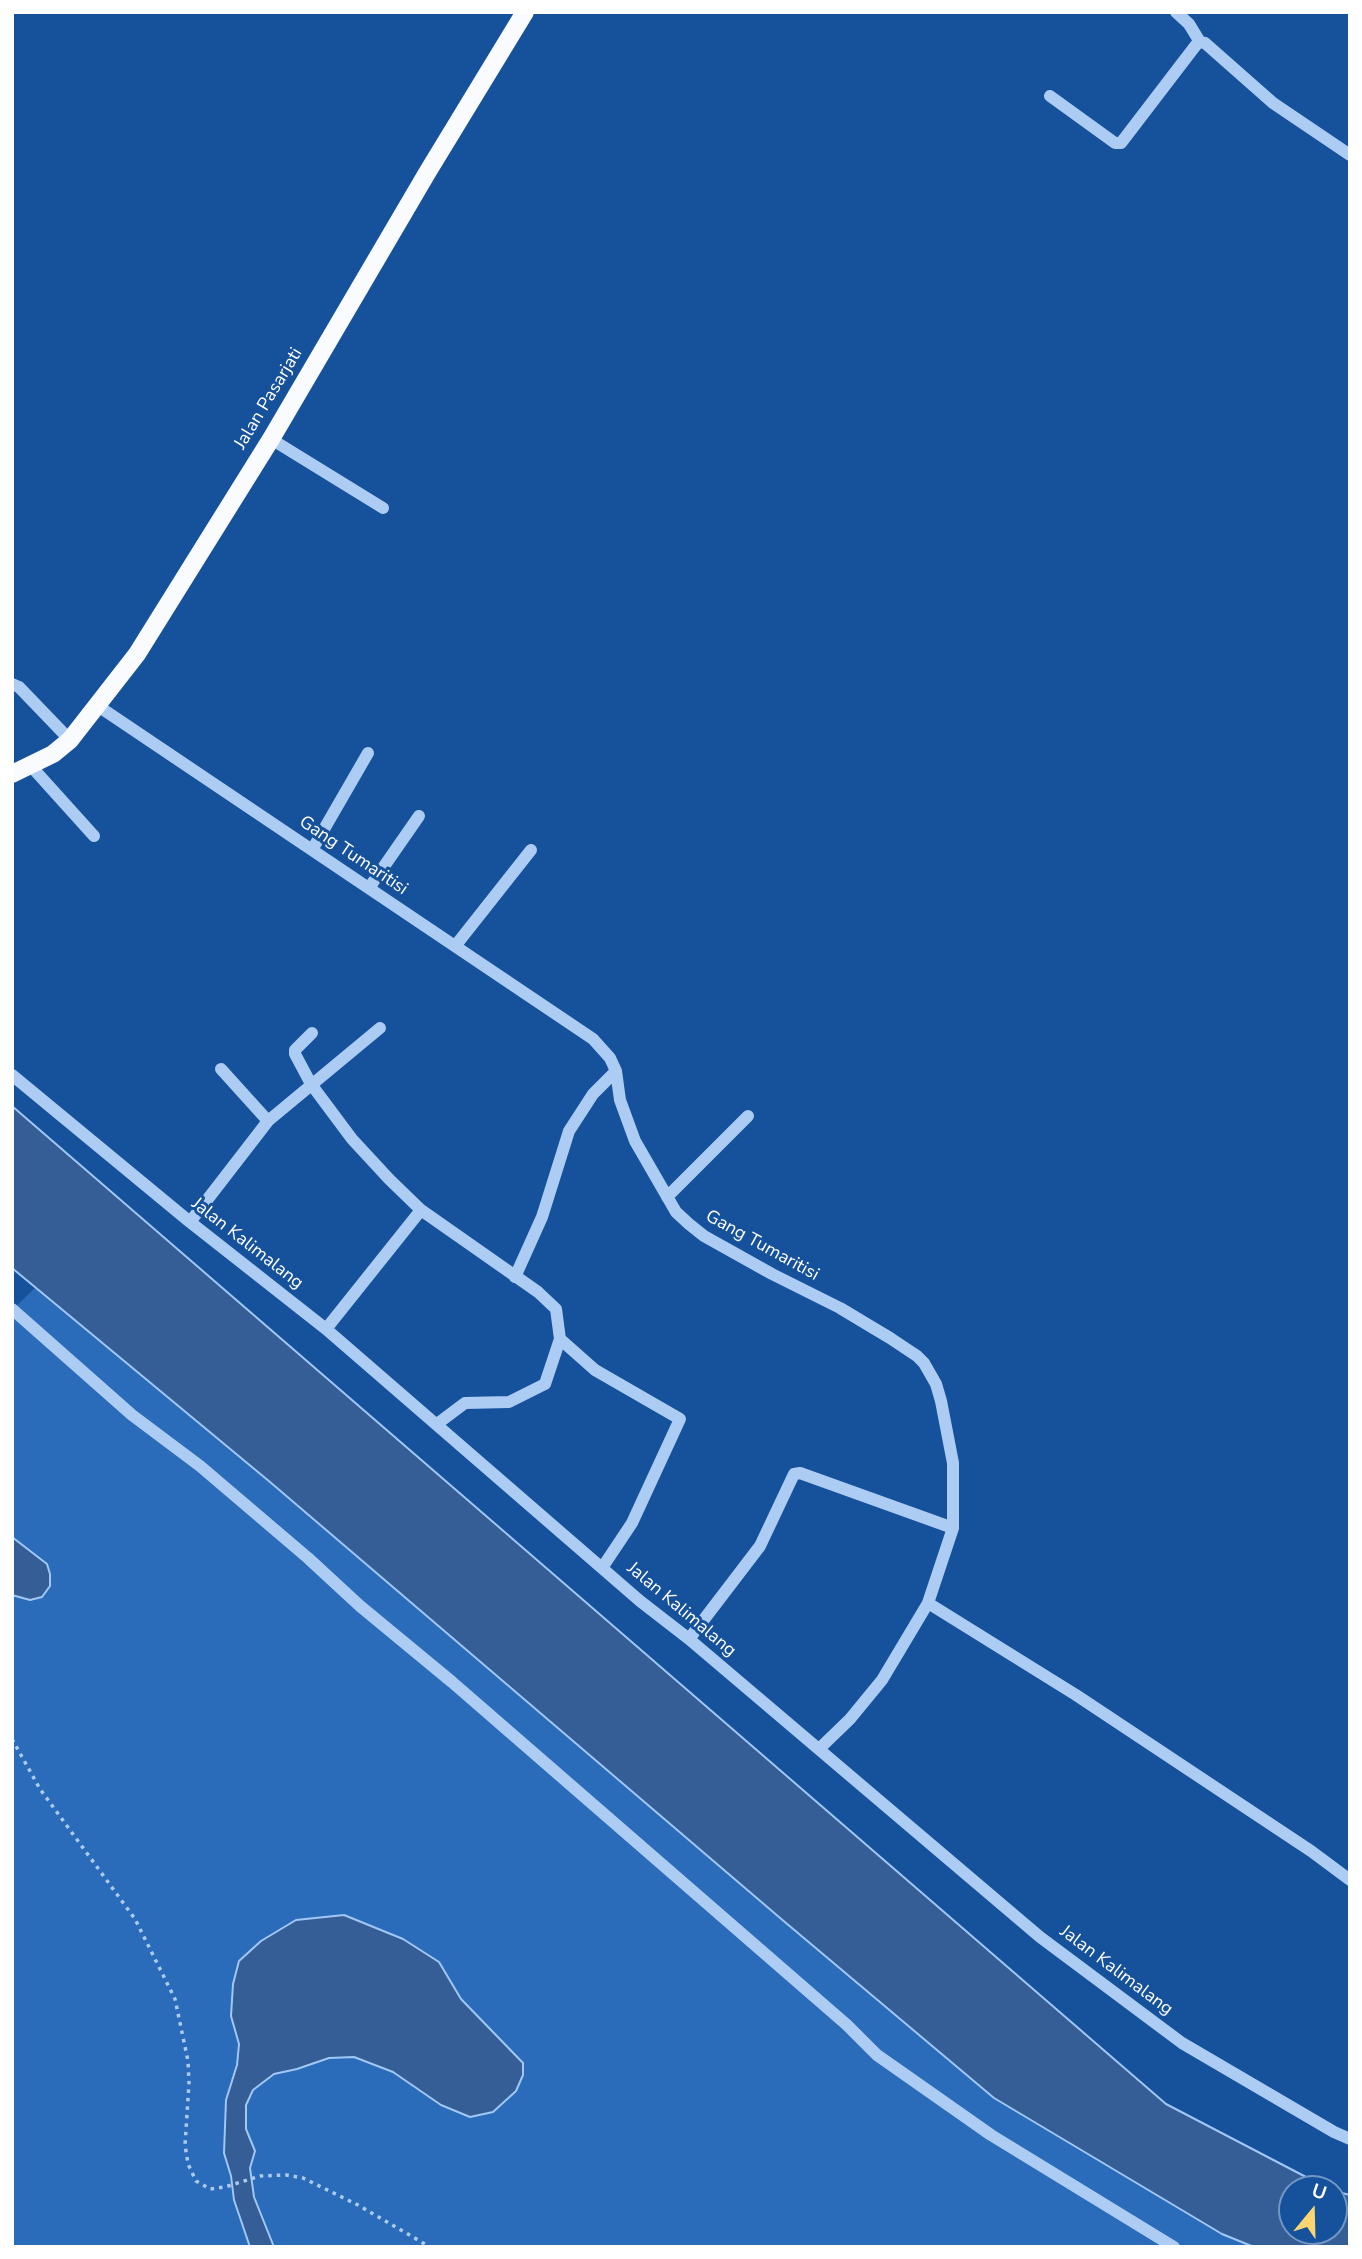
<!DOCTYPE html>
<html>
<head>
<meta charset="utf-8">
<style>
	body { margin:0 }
	#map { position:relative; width:1362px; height:2259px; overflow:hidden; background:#16519c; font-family:"Nunito Sans",sans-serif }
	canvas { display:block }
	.frame { position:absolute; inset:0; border:14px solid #fff; pointer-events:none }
	.north { position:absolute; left:1278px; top:2175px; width:70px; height:70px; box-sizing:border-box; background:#16519c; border:2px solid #7397c4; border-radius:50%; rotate:19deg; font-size:19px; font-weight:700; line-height:28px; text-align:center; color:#fff }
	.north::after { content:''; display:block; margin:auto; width:24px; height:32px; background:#ffd56f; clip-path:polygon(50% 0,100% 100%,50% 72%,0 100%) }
</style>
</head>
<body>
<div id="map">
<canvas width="1362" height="2259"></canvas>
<div class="frame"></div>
<div class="north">U</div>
</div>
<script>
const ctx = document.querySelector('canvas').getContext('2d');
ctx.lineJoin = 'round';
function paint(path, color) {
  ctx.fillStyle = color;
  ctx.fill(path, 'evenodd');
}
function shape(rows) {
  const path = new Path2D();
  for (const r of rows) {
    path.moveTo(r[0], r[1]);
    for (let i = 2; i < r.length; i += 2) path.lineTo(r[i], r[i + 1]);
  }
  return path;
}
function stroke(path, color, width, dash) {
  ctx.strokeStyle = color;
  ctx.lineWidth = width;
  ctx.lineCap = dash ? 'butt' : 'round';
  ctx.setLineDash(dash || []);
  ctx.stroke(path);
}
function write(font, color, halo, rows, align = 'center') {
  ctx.font = font + ' "Nunito Sans",sans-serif';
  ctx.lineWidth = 6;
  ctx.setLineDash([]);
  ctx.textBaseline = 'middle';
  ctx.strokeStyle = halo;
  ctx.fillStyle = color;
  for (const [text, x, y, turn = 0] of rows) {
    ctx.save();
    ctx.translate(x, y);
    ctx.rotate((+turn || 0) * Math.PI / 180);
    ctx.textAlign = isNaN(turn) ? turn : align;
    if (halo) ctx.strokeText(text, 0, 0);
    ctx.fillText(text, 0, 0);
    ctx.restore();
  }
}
paint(shape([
	[36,1287,463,1643,1222,2234,1254,2247,12,2247,12,1310]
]), '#2a6bba');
const water = shape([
	[12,1106,1166,2104,1329,2189,1292,2189,1292,2231,1334,2231,1334,2191,1350,2195,1350,2247,1254,2247,1222,2234,994,2098,786,1923,270,1482,12,1268,12,1106],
	[12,1537,47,1564,50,1574,50,1586,42,1597,30,1600,12,1595,12,1537],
	[344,1915,403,1939,439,1962,461,1999,523,2063,523,2075,516,2091,493,2112,470,2117,441,2105,393,2072,354,2057,329,2058,297,2069,274,2074,253,2090,246,2105,246,2129,255,2151,250,2168,254,2197,274,2247,250,2247,234,2200,231,2176,224,2153,226,2100,237,2065,239,2044,231,2016,233,1984,239,1961,261,1941,296,1920,344,1915]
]);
paint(water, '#345e95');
stroke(water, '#a0c7f5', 2);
stroke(shape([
	[12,1739,40,1789,135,1919,175,1999,188,2061,189,2083,185,2145,188,2164,196,2181,210,2189,225,2187,260,2176,286,2175,303,2178,358,2205,430,2247]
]), '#adccf3', 3.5, [3.5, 5]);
stroke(shape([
	[1176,12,1189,24,1200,42],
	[1050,96,1115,143,1121,143,1196,45,1200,42,1205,43,1273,103,1350,155],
	[271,439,383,508],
	[12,684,19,687,70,740],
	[98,706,593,1039,610,1058,616,1071,620,1100,635,1141,676,1212,689,1224,704,1236,772,1274,840,1308,890,1338,917,1356,924,1363,936,1384,941,1401,953,1463,953,1528,928,1603,882,1680,850,1719,819,1749],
	[30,765,94,836],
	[312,850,368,753],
	[369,888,419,816],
	[456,945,531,850],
	[312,1033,295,1050,295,1054,311,1084,352,1139,389,1179,421,1210,538,1292,556,1309,560,1339,545,1384,509,1402,465,1403,437,1424],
	[221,1069,268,1121],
	[12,1075,190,1222,326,1329,640,1601,689,1639,1040,1937,1182,2043,1334,2132,1350,2139],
	[667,1197,748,1116],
	[190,1222,268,1121,380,1028],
	[515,1277,542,1217,569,1131,593,1094,616,1071],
	[12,1309,132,1415,200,1466,308,1558,360,1606,452,1682,847,2025,877,2055,991,2135,1174,2247],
	[326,1329,421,1210],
	[560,1339,595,1370,680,1419,632,1523,602,1568],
	[928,1603,1076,1695,1311,1851,1350,1880],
	[689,1639,760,1546,794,1474,800,1473,953,1528]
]), '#adccf3', 12);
stroke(shape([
	[12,774,53,754,70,740,137,654,271,439,427,173,525,12]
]), '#f9fbff', 18);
write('18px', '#fff', '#16519c', [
	["Jalan Pasarjati",269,399,-59],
	["Gang Tumaritisi",353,856,34],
	["Jalan Kalimalang",247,1244,38],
	["Gang Tumaritisi",762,1246,29],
	["Jalan Kalimalang",681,1610,40],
	["Jalan Kalimalang",1116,1971,37]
]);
</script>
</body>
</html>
